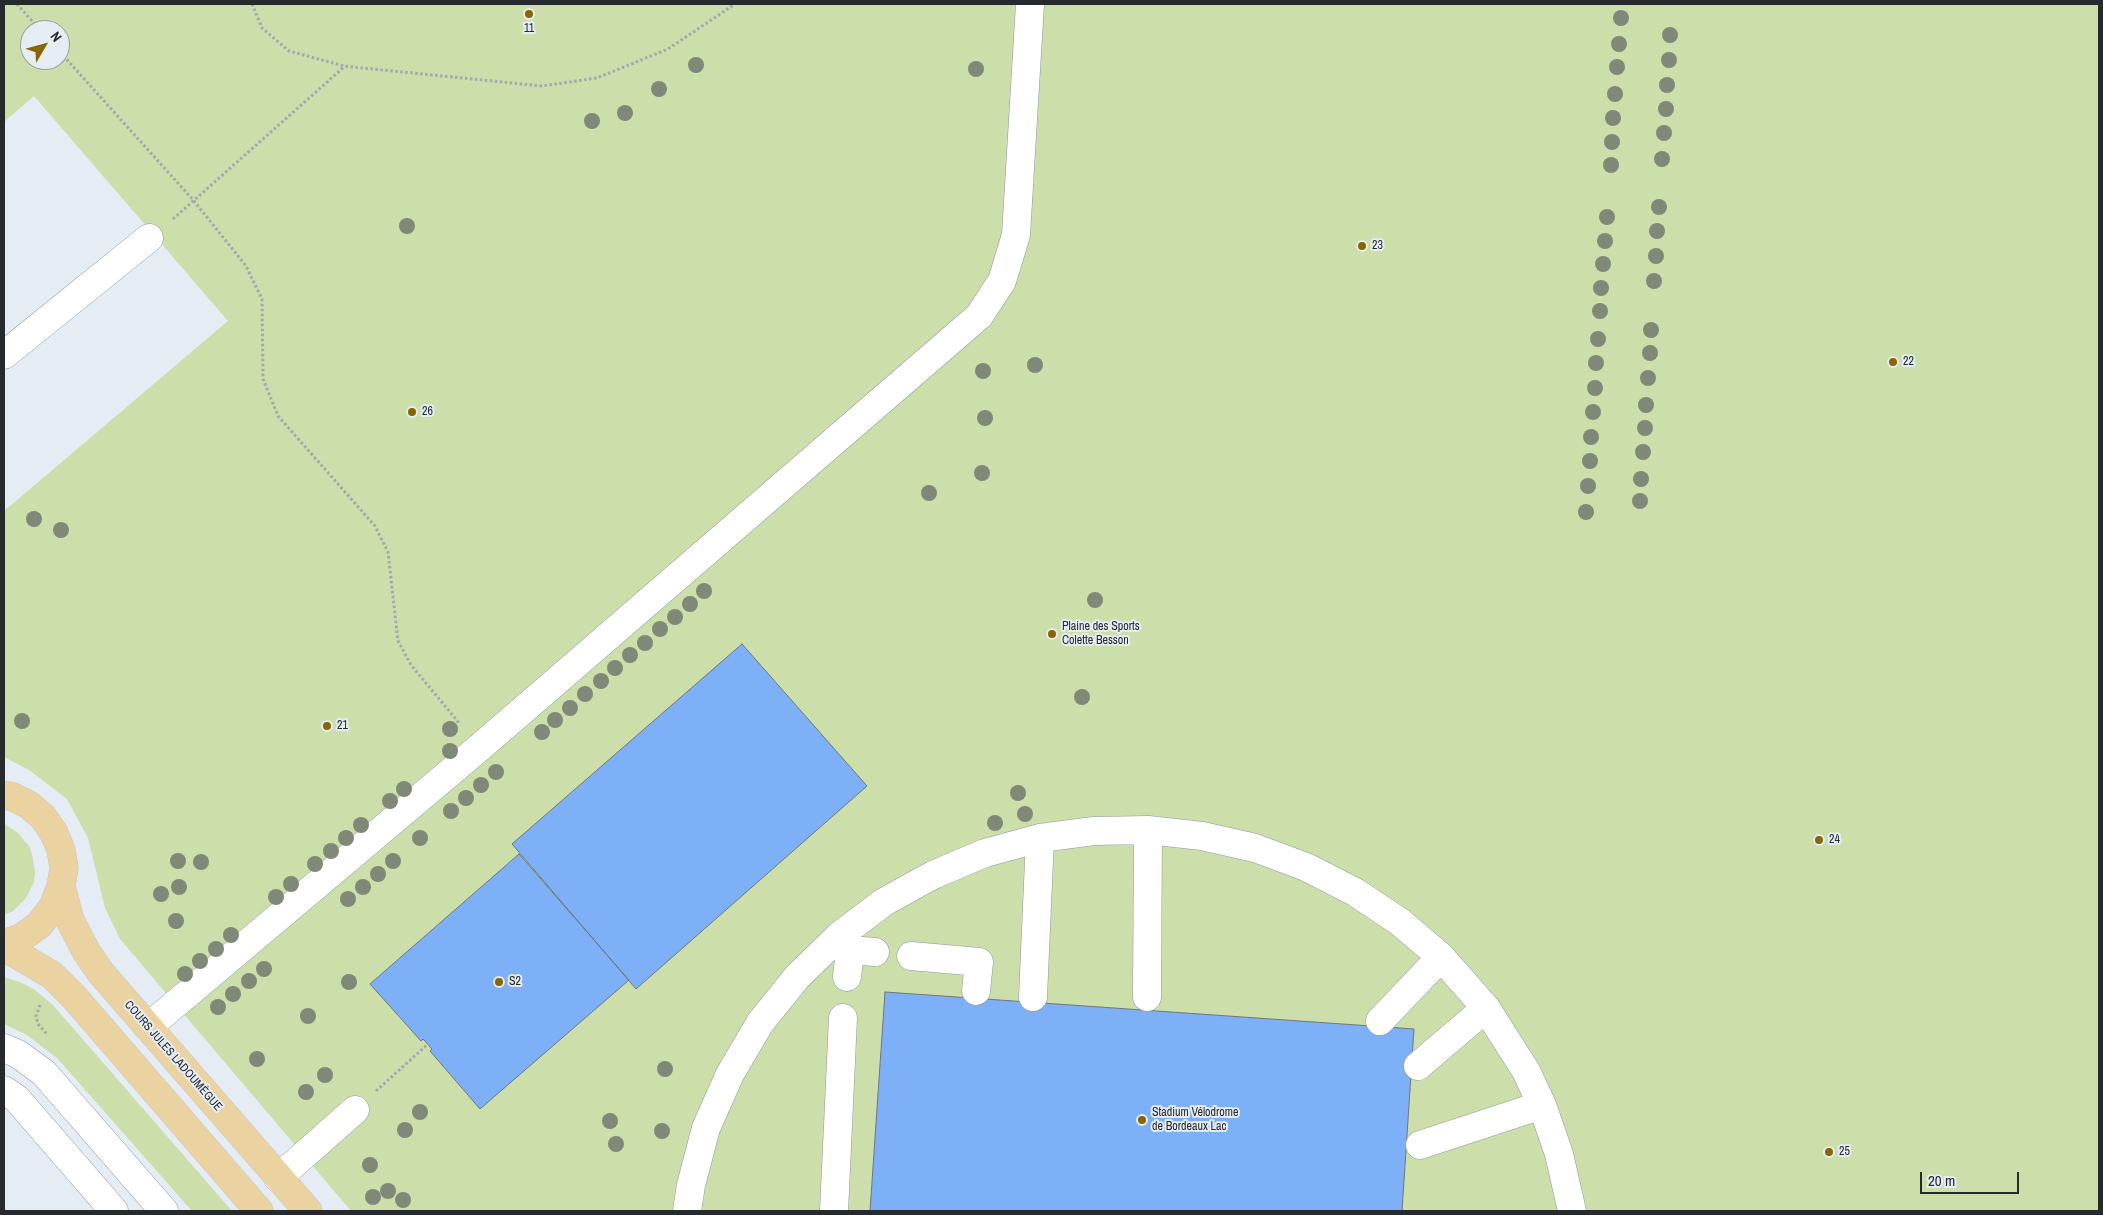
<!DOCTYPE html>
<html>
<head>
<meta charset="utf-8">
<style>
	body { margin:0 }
	#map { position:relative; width:2103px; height:1215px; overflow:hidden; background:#e5ecf4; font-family:"Archivo Narrow",sans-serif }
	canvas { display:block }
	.frame { position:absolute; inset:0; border:5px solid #272a2d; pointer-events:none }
	.north { position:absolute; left:20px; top:20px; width:50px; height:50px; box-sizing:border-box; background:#e5ecf4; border:1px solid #999ea4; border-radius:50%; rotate:53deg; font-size:14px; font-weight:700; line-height:20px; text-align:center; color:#272a2d }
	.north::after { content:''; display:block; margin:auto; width:18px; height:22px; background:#876600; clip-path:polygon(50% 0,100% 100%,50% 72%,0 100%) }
	.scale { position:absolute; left:1920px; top:1172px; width:99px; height:22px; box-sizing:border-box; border:2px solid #272a2d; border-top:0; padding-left:6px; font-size:15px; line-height:18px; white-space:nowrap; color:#272a2d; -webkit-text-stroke:4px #e5ecf4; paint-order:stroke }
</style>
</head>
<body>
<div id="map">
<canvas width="2103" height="1215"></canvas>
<div class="frame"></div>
<div class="north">N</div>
<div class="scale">20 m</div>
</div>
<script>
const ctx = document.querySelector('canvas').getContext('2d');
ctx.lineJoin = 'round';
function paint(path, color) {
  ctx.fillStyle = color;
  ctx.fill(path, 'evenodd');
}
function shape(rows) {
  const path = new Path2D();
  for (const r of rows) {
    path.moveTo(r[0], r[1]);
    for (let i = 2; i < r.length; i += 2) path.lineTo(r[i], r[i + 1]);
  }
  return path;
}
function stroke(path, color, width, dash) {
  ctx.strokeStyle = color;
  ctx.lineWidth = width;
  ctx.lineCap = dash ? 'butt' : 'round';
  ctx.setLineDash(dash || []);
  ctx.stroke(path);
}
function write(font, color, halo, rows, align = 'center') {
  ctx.font = font + ' "Archivo Narrow",sans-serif';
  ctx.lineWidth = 4;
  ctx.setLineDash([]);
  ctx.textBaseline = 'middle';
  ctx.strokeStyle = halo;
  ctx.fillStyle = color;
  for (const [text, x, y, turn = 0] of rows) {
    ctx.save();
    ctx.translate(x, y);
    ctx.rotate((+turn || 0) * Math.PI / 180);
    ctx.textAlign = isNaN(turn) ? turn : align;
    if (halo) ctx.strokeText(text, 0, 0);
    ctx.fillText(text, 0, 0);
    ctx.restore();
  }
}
paint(shape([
	[4,4,2099,4,2099,1211,351,1211,120,939,105,908,88,838,67,799,29,770,4,757,4,511,228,321,34,96,4,122],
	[30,30,60,30,60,60,30,60],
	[4,824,17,832,29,846,32,854,35,872,34,882,26,898,13,911,4,915],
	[4,977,22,983,35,990,53,1005,232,1211,192,1211,58,1059,27,1035,4,1024]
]), '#ccdea9');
const building = shape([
	[742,644,867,786,636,989,512,844,742,644],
	[519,854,629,980,480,1109,430,1051,432,1049,423,1039,421,1041,370,984,519,854],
	[885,992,1414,1029,1402,1211,870,1211,885,992]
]);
paint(building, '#7db0f6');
stroke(building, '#71777e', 1);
const minor = shape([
	[4,355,149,238],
	[839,936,850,950,847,977],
	[850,950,875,952],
	[911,956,979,962,976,991],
	[1033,997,1040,838],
	[1147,997,1148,830],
	[1380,1021,1441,957],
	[148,1027,479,748,979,316,1002,281,1016,235,1030,4],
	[4,1048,18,1054,44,1073,164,1211],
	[1418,1066,1486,1008],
	[4,1090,17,1099,114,1211],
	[1420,1145,1542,1105],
	[278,1178,355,1110],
	[687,1211,691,1185,706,1128,730,1074,760,1023,797,977,839,936,884,902,933,875,985,853,1040,838,1094,831,1148,830,1202,836,1255,848,1306,867,1355,892,1400,922,1441,957,1486,1008,1526,1071,1542,1105,1559,1154,1572,1211],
	[834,1211,843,1018]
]);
const major = shape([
	[4,795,13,797,29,805,43,817,54,833,61,850,64,868,61,886,53,907,39,925,21,938,4,944],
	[61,886,70,920,86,951,101,973,308,1211],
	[4,947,52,975,74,997,259,1211]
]);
stroke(minor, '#9298a0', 29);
stroke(major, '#c7c8c8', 29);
stroke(shape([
	[17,4,40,30],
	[252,4,262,28,289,51,344,66,542,86,597,78,668,49,735,4],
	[60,52,194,201,246,266,262,299,263,379,278,416,375,526,388,552,398,641,411,665,460,724],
	[173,219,344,67],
	[40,1005,36,1016,38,1024,47,1034],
	[376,1091,428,1044]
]), '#a3a8ae', 3, [2.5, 2.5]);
stroke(minor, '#fff', 28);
stroke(major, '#ead3a1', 28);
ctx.fillStyle = '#808878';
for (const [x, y] of [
	[1621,18],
	[1670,35],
	[1619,44],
	[1669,60],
	[696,65],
	[1617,67],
	[976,69],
	[1667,85],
	[659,89],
	[1615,94],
	[1666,109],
	[625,113],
	[1613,118],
	[592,121],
	[1664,133],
	[1612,142],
	[1662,159],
	[1611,165],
	[1659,207],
	[1607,217],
	[407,226],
	[1657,231],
	[1605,241],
	[1656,256],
	[1603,264],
	[1654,281],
	[1601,288],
	[1600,311],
	[1651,330],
	[1598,339],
	[1650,353],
	[1596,363],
	[1035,365],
	[983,371],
	[1648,378],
	[1595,388],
	[1646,405],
	[1593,412],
	[985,418],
	[1645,428],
	[1591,437],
	[1643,452],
	[1590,461],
	[982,473],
	[1641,479],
	[1588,486],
	[929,493],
	[1640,501],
	[1586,512],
	[34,519],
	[61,530],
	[704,591],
	[1095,600],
	[690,604],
	[675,617],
	[660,629],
	[645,643],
	[630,655],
	[615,668],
	[601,681],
	[585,694],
	[1082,697],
	[570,708],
	[555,720],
	[22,721],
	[450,729],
	[542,732],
	[450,751],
	[496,772],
	[481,785],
	[404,789],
	[1018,793],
	[466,798],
	[390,801],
	[451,811],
	[1025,814],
	[995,823],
	[361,825],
	[346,838],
	[420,838],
	[331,851],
	[178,861],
	[393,861],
	[201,862],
	[315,864],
	[378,874],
	[291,884],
	[179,887],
	[363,887],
	[161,894],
	[276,897],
	[348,899],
	[176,921],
	[231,935],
	[216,949],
	[200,961],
	[264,969],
	[185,974],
	[249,981],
	[349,982],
	[233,994],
	[218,1007],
	[308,1016],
	[257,1059],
	[665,1069],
	[325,1075],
	[306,1092],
	[420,1112],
	[610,1121],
	[405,1130],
	[662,1131],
	[616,1144],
	[370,1165],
	[388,1191],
	[373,1197],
	[403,1200]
]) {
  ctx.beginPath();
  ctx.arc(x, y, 8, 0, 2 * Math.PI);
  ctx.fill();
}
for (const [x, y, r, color] of [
	[529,14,5,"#876600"],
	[1362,246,5,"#876600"],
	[1893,362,5,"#876600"],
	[412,412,5,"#876600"],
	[1052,634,5,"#876600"],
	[327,726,5,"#876600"],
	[1819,840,5,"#876600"],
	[499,982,5,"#876600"],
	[1142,1120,5,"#876600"],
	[1829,1152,5,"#876600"]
]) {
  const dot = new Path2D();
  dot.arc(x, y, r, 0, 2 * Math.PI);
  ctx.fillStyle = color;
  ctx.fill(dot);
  stroke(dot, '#e5ecf4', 2);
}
write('12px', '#272a2d', '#e5ecf4', [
	["11",529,29,"center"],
	["23",1372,246],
	["22",1903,362],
	["26",422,412],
	["Plaine des Sports",1062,627],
	["Colette Besson",1062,641],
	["21",337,726],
	["24",1829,840],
	["S2",509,982],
	["Stadium Vélodrome",1152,1113],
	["de Bordeaux Lac",1152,1127],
	["25",1839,1152]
], 'left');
write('12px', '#272a2d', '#e5ecf4', [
	["COURS JULES LADOUMÈGUE",173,1056,49]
]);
</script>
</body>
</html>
